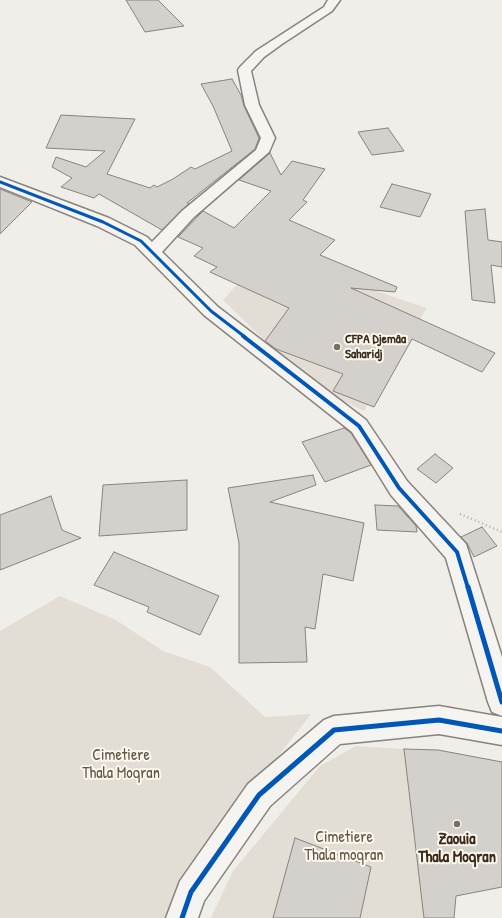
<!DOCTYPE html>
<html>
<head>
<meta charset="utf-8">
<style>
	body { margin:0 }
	canvas { display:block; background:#f0eee8 }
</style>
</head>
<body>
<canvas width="502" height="918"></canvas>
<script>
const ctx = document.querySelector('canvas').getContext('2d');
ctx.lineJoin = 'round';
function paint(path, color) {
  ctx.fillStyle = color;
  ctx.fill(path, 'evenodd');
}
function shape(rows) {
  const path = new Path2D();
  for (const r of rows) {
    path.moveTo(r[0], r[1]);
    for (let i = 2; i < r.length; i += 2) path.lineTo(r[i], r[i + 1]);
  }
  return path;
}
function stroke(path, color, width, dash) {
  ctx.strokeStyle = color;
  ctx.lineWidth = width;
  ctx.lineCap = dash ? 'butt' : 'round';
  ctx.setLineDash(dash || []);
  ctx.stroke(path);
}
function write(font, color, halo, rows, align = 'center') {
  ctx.font = font + ' "Patrick Hand",sans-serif';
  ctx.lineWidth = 4;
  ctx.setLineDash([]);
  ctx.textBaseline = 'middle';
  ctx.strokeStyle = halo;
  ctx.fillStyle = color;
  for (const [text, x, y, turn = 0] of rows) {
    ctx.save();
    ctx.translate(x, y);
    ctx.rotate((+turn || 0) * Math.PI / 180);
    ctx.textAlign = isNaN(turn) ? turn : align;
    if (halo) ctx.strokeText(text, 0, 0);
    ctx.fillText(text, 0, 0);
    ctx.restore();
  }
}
paint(shape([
	[264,254,427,308,364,411,312,387,223,300],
	[60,596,116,620,163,651,210,667,265,717,311,714,240,805,170,918,0,918,0,631],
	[356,746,404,749,424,918,211,918,233,871,320,766]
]), '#e3ded5');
const building = shape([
	[126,0,158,0,184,26,145,32,126,0],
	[232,79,241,95,244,106,259,138,255,149,187,203,189,204,162,230,99,194,94,198,61,187,72,178,52,167,56,157,86,167,105,151,46,148,61,115,135,119,107,174,150,188,154,185,157,187,173,179,191,167,195,169,232,151,213,106,201,84,232,79],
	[388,128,404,151,372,155,358,132,388,128],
	[270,153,281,175,292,161,325,169,303,200,307,202,289,220,335,240,320,255,397,287,395,292,351,288,495,353,482,372,412,339,374,407,333,391,343,374,276,349,265,341,289,308,210,272,217,267,194,256,203,248,178,237,203,211,234,228,271,191,239,180,270,153],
	[392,184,431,194,420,217,380,207,392,184],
	[0,189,32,202,0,234,0,189],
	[485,209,488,240,502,242,502,267,491,265,495,303,472,300,465,211,485,209],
	[344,428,351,433,371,465,325,482,302,442,344,428],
	[435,454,453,468,436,483,417,469,435,454],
	[313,475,316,485,270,502,364,523,353,581,323,574,315,629,305,627,307,662,239,663,239,543,228,488,313,475],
	[187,480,187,530,99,536,103,485,187,480],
	[51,496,62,530,81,538,0,570,0,515,51,496],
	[375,505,398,506,416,526,417,532,377,530,375,505],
	[482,527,497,546,474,557,467,543,461,537,482,527],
	[114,552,219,596,200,635,147,612,149,607,94,585,114,552],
	[404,749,438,750,502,762,502,887,456,896,454,918,424,918,404,749],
	[295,838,371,867,360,918,273,918,295,838]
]);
paint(building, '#d4d1cc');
stroke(building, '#88837e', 1);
const street = shape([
	[328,0,340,0,332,11,282,44,264,57,251,71,259,105,275,138,269,152,194,217,162,252,218,307,366,420,407,481,466,544,502,657,502,716,492,712,488,702,446,558,391,495,352,432,204,315,135,245,97,226,0,187,0,177,109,218,147,237,152,242,182,211,256,150,261,138,245,105,238,70,240,67,256,51,324,7,328,0],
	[439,706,502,717,502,745,439,734,340,744,270,806,204,901,198,918,166,918,180,881,248,784,324,720,334,716,439,706]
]);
stroke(street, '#88837e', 3);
stroke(shape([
	[460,514,502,532]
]), '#b2afab', 2.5, [1, 3]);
paint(street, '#f5f4f0');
stroke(shape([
	[0,182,103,222,141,241,211,311,245,337]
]), '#0057b8', 3);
stroke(shape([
	[243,336,359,426,399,488,457,552,468,588]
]), '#0057b8', 4);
stroke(shape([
	[468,587,502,702],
	[182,918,191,892,259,795,334,730,439,720,502,731]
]), '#0057b8', 5);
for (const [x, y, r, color] of [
	[337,347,4,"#7a6f65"],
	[457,824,4,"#7a6f65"]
]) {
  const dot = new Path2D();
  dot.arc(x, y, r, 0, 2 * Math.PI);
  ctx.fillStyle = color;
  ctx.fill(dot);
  stroke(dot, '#fbf7ec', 1.5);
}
write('bold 13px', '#3b2a1e', '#fbf7ec', [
	["CFPA Djemâa",345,340],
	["Saharidj",345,355]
], 'left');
write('16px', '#625448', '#fbf7ec', [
	["Cimetiere",121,756],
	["Thala Moqran",121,774],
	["Cimetiere",344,838],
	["Thala moqran",344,856]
]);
write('bold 16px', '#3b2a1e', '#fbf7ec', [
	["Zaouia",457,840],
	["Thala Moqran",457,858]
]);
</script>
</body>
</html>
